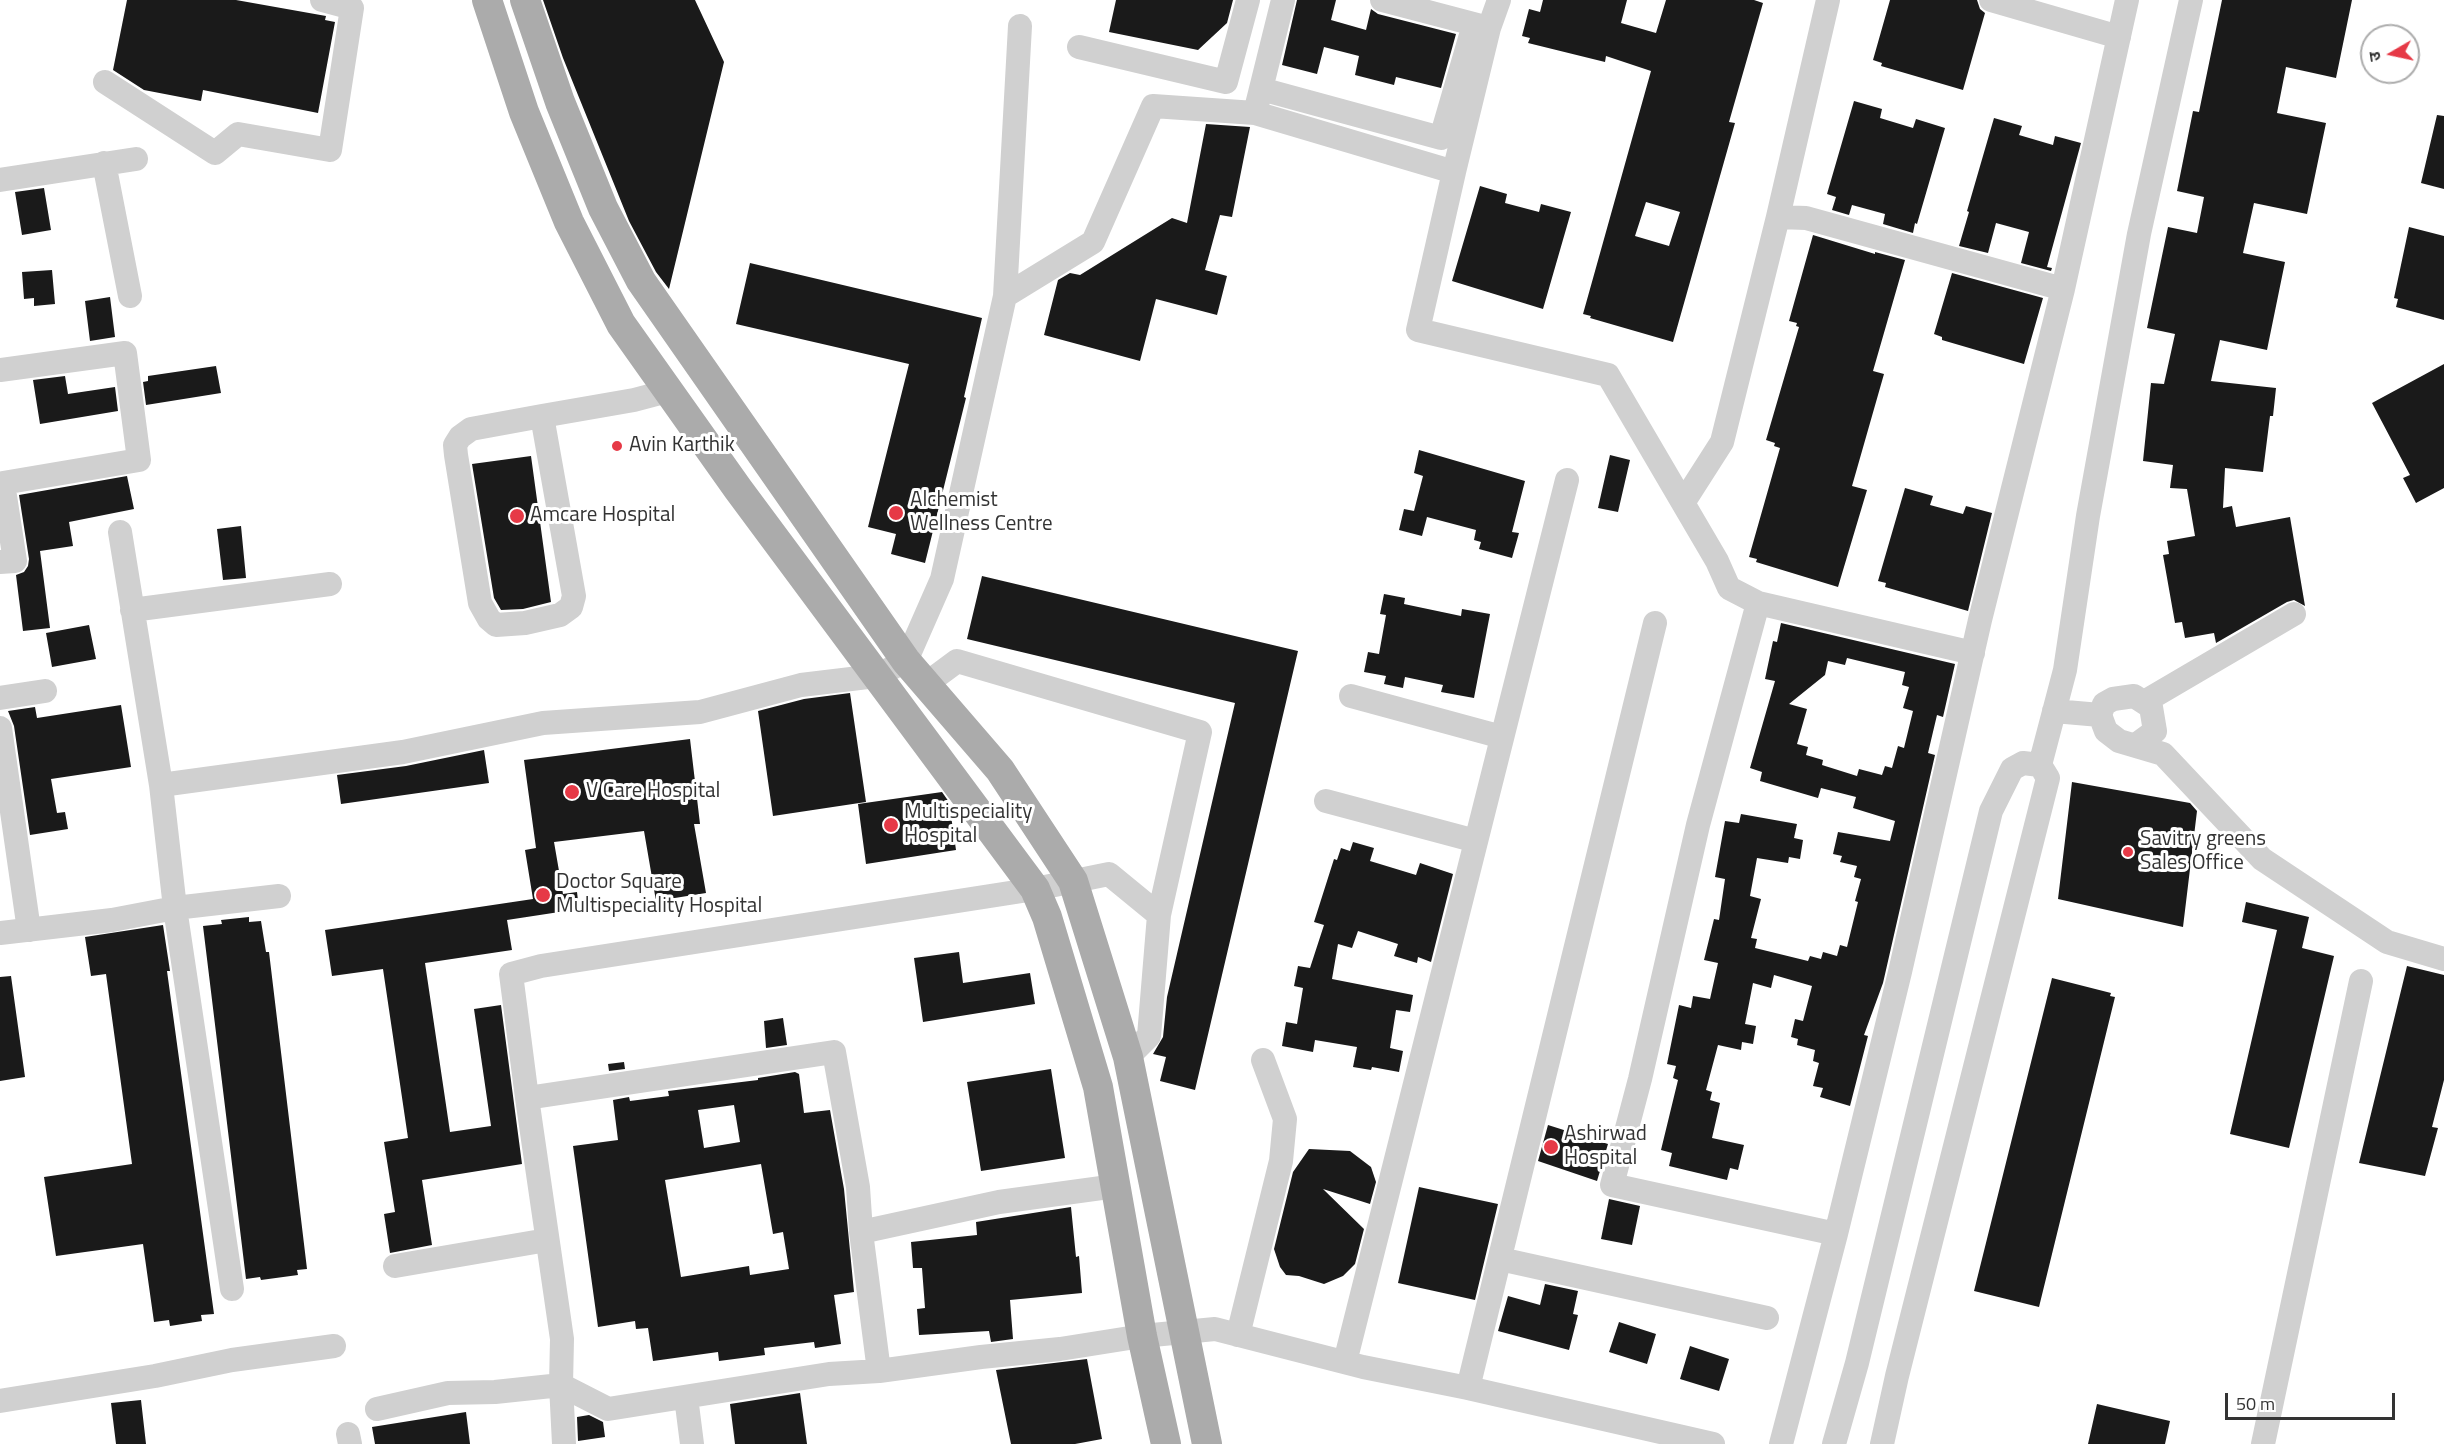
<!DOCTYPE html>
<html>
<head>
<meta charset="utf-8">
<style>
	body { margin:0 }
	#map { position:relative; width:2444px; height:1444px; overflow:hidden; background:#fff; font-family:"Titillium Web","Noto Sans Devanagari",sans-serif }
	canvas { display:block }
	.north { position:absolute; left:2360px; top:24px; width:60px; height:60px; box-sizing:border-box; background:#fff; border:2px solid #adadad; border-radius:50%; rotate:261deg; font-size:16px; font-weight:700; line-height:24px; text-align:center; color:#333 }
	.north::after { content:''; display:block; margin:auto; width:21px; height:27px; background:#e63946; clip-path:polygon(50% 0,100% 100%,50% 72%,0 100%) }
	.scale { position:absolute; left:2225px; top:1393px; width:170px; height:27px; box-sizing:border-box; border:3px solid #333; border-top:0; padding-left:8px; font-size:18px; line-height:21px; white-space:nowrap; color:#333; -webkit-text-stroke:4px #fff; paint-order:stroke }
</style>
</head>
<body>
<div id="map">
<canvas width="2444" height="1444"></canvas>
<div class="north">उ</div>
<div class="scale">50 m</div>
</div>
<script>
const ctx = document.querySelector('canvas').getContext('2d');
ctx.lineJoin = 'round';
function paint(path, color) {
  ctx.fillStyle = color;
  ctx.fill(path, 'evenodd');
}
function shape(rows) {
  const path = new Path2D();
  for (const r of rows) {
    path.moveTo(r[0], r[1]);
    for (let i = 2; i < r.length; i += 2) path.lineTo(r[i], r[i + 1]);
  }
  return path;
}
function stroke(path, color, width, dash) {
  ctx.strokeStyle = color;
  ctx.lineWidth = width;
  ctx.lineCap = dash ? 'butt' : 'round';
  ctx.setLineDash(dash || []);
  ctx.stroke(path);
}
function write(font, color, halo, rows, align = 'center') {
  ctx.font = font + ' "Titillium Web",sans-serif';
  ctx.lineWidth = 6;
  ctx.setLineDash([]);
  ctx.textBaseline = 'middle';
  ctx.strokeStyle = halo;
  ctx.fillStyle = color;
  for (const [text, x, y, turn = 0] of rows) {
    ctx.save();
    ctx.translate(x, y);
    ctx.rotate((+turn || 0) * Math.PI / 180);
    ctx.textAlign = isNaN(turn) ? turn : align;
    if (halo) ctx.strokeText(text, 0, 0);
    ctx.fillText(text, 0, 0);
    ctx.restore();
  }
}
paint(shape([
	[127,0,236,0,326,16,325,20,335,22,318,113,203,90,201,101,144,90,113,70],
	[543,0,695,0,724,62,669,289,656,272,629,221,563,58],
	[1116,0,1233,0,1227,23,1198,50,1109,32],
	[1297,0,1336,0,1331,20,1366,30,1371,9,1378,14,1456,34,1441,88,1396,77,1394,85,1355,75,1359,56,1324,47,1317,74,1282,65],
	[1543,0,1627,0,1621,23,1656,33,1666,0,1754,0,1763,3,1729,122,1735,123,1673,342,1590,318,1591,316,1583,314,1651,71,1606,56,1605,62,1528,43,1530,38,1522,36,1529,9,1540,12],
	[1646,202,1680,212,1669,246,1635,236],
	[1890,0,1977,0,1980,9,1985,13,1963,90,1881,66,1882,63,1873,60],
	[2222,0,2352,0,2336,78,2286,67,2277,113,2326,123,2307,214,2254,203,2243,253,2285,262,2267,350,2220,340,2211,381,2276,388,2273,416,2270,416,2263,472,2225,468,2223,508,2232,506,2236,527,2290,517,2305,606,2294,600,2287,602,2216,643,2214,633,2185,638,2182,622,2175,623,2163,555,2169,554,2167,541,2195,536,2187,489,2170,488,2173,465,2143,461,2151,383,2164,384,2175,334,2147,328,2168,227,2197,233,2204,197,2177,191,2193,111,2199,112],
	[1854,101,1882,109,1880,118,1913,128,1916,119,1945,128,1917,224,1915,223,1913,233,1883,224,1885,214,1852,205,1849,215,1832,210,1836,197,1827,194],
	[2437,115,2444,116,2444,189,2421,183],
	[1994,118,2022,126,2019,135,2053,145,2055,136,2081,143,2047,267,2052,268,2051,271,2021,263,2029,232,1996,223,1988,253,1959,246,1969,212,1967,211],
	[1206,124,1250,127,1232,217,1220,215,1205,270,1227,276,1217,315,1156,299,1140,361,1044,335,1058,280,1070,273,1080,275,1172,218,1187,223],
	[1480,186,1507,194,1505,203,1539,212,1541,204,1571,212,1543,309,1452,281],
	[44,188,51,230,22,235,15,192],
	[2409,227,2444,236,2444,320,2396,307,2398,299,2394,298],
	[1813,235,1875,254,1875,252,1905,260,1873,371,1884,374,1852,486,1867,490,1838,587,1756,562,1757,559,1749,557,1780,448,1774,446,1775,443,1766,440,1799,327,1796,326,1797,323,1789,321],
	[750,263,982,318,964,397,966,398,925,563,891,554,896,534,868,527,909,364,736,324],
	[52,270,55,304,34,306,34,298,24,299,22,272],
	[1952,273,2043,298,2024,364,1942,340,1942,337,1934,334],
	[110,297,115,337,90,341,85,301],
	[2444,364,2444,488,2416,503,2403,478,2410,475,2372,403],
	[216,366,221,393,146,405,143,382,148,381,148,376],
	[65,376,68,394,115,387,118,411,40,424,33,380],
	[1419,450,1525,481,1512,532,1519,533,1512,558,1479,549,1481,542,1474,540,1476,530,1427,517,1422,536,1399,530,1404,509,1414,511,1423,476,1414,473],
	[1610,455,1630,460,1618,512,1598,508],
	[531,456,551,602,523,609,501,610,494,598,472,464],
	[127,476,134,509,69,522,73,546,40,551,50,628,23,631,16,575,24,572,28,566,29,559,19,495],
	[1905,488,1933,496,1930,505,1963,514,1966,506,1992,513,1968,611,1885,587,1886,583,1878,581],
	[241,526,246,578,223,580,217,529],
	[982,576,1298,651,1195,1090,1160,1081,1166,1057,1153,1054,1163,1037,1167,997,1235,703,967,639],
	[1384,594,1405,598,1404,604,1461,616,1462,609,1490,614,1474,698,1441,692,1443,685,1405,677,1403,688,1384,684,1386,676,1364,672,1368,652,1379,654,1386,615,1380,614],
	[1781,623,1955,664,1943,717,1937,715,1928,753,1935,755,1883,983,1864,1035,1868,1036,1850,1106,1820,1097,1823,1088,1813,1086,1819,1063,1813,1061,1815,1050,1797,1045,1798,1039,1791,1037,1795,1019,1803,1021,1812,986,1774,975,1771,988,1753,983,1745,1024,1756,1026,1753,1044,1742,1042,1741,1050,1718,1045,1706,1090,1712,1092,1710,1100,1720,1103,1712,1138,1744,1145,1738,1170,1730,1168,1727,1180,1669,1166,1672,1153,1661,1150,1678,1080,1673,1078,1676,1066,1667,1064,1679,1005,1691,1008,1693,996,1710,999,1718,963,1704,960,1714,919,1719,920,1725,879,1715,877,1725,821,1739,823,1741,814,1797,824,1794,838,1803,840,1800,859,1789,857,1788,863,1757,858,1750,896,1761,899,1751,938,1757,939,1755,948,1808,961,1810,956,1821,959,1823,952,1837,956,1840,945,1847,947,1858,902,1855,901,1861,879,1854,877,1857,866,1840,862,1842,856,1833,854,1838,832,1890,841,1895,821,1853,808,1856,797,1821,788,1818,798,1760,781,1762,772,1750,768,1775,681,1765,679,1773,641,1777,642],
	[1847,658,1905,672,1902,685,1909,687,1903,708,1913,711,1904,748,1898,746,1892,768,1885,766,1882,775,1859,769,1857,776,1822,765,1823,760,1806,755,1808,747,1797,744,1807,709,1789,704,1825,675,1828,661,1845,665],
	[89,625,96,659,52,667,46,633],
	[850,693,866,802,773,816,758,711,804,699],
	[121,705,131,767,51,779,57,813,65,812,68,829,30,835,14,726,8,711,35,707,37,718],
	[690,739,700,824,694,824,706,893,656,901,644,831,554,842,563,894,577,892,579,909,507,920,512,950,425,963,450,1132,491,1126,474,1009,501,1005,522,1164,422,1180,432,1245,390,1253,384,1214,395,1212,384,1142,408,1138,383,969,332,976,325,930,533,899,525,850,536,848,524,760],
	[484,750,489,783,341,804,337,775,406,766],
	[2072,782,2190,803,2197,811,2183,927,2058,899],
	[942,792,949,802,956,850,866,864,858,804],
	[1353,842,1374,848,1370,861,1416,875,1420,863,1453,874,1431,962,1418,957,1417,963,1394,956,1398,944,1358,931,1352,948,1338,944,1332,979,1413,995,1410,1012,1396,1010,1390,1048,1403,1051,1399,1072,1372,1067,1371,1070,1353,1067,1357,1047,1315,1040,1313,1052,1282,1046,1286,1022,1297,1024,1303,988,1294,986,1298,966,1310,968,1324,925,1314,922,1334,859,1337,860,1341,848,1350,851],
	[2246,902,2309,917,2302,948,2334,956,2289,1148,2230,1134,2277,930,2242,922],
	[249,917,249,922,261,921,266,952,269,952,307,1269,297,1270,298,1275,261,1280,260,1277,246,1279,203,926,222,924,221,920],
	[163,925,170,971,167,971,214,1314,201,1315,202,1321,170,1326,169,1320,154,1322,143,1244,56,1256,44,1177,132,1164,106,974,91,976,85,937],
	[959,952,963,983,1030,973,1035,1004,923,1022,914,958],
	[2407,966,2444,975,2444,1080,2432,1127,2438,1128,2425,1176,2359,1163],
	[11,976,25,1077,0,1081,0,977],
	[2052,978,2111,993,2110,996,2115,997,2039,1307,1974,1291],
	[783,1018,787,1045,766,1048,764,1021],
	[624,1062,625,1069,609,1071,608,1064],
	[1051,1069,1065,1158,981,1171,967,1082],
	[795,1072,799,1074,804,1113,830,1110,844,1189,854,1292,834,1295,841,1344,815,1348,814,1342,764,1348,765,1355,719,1361,718,1352,653,1361,648,1328,636,1329,635,1321,598,1327,573,1146,618,1140,613,1100,629,1097,630,1101,669,1096,668,1091,758,1080,758,1078],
	[734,1105,740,1142,704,1148,698,1110],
	[761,1164,773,1234,783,1232,789,1269,750,1275,749,1266,681,1277,665,1180],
	[1548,1125,1608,1144,1597,1181,1538,1161],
	[1309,1149,1350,1151,1371,1167,1376,1182,1370,1204,1323,1189,1364,1229,1355,1264,1343,1276,1324,1284,1299,1276,1286,1275,1280,1267,1274,1249,1293,1172],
	[1419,1187,1498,1204,1475,1300,1398,1283],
	[1609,1199,1640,1206,1632,1245,1601,1239],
	[1071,1207,1076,1257,1079,1256,1082,1293,1010,1300,1013,1339,991,1342,989,1331,919,1335,917,1309,925,1308,922,1268,913,1268,911,1242,977,1235,976,1222],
	[1545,1284,1578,1291,1573,1314,1578,1315,1569,1350,1498,1331,1508,1296,1540,1305],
	[1619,1322,1656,1334,1647,1364,1609,1352],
	[1690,1346,1729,1359,1719,1391,1680,1379],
	[1087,1359,1102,1439,1075,1444,1011,1444,996,1370],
	[800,1393,807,1444,735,1444,730,1404],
	[141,1400,146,1444,116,1444,111,1403],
	[2097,1404,2170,1421,2165,1444,2088,1444],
	[466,1412,470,1444,375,1444,372,1427],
	[589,1415,603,1422,605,1437,578,1441,577,1417]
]), '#1a1a1a');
stroke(shape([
	[1382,0,1489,28],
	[1991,0,2119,37],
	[1079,47,1226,82,1248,0],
	[105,82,215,153,238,134,330,150,352,8,322,0],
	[1261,89,1441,138,1473,28],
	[1257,105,1283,0],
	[104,163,130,296],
	[1454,172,1418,330,1608,375,1717,561,1729,588,1758,603,1698,825,1640,1079,1612,1185,1836,1234,1781,1444],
	[0,180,136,159],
	[1778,217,1806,218,2063,289],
	[1005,296,1093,242,1153,106,1255,113,1454,172,1489,28,1499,0],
	[0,370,125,353,139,460,3,483,15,561,0,562],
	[542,416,574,596,571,607,560,615,525,623,496,625,489,619,480,603,456,455,455,445,460,437,471,429,542,416,634,400,668,391],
	[1683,503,1722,442,1778,217,1828,0],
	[120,532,161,785],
	[1758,603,1973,653],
	[132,610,330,584],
	[926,684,957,661,1200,732,1159,915,1149,1036,1128,1057],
	[1351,696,1502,737],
	[0,698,45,691],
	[2144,702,2294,614],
	[2054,711,2100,715],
	[0,728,29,930],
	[2136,745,2155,731,2151,707,2134,696,2113,699,2104,704,2100,715,2106,731,2119,741,2163,754,2262,859,2387,942,2444,959],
	[2040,765,2065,670,2088,516,2139,234,2191,0],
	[1326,801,1476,841],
	[0,933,112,920,175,908,279,896],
	[527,1098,511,974,541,966,1035,889,1109,874,1159,915],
	[861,1232,999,1202,1116,1186],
	[1836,1234,1900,972,1980,620,2063,289,2127,0],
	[1500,1259,1767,1318],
	[395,1266,547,1240],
	[232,1289,175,908,161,785,403,752,543,723,700,712,801,685,876,676,906,661,942,579,1005,296,1020,26],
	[1238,1335,1281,1161,1285,1119,1263,1060],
	[1345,1362,1567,480],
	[879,1371,861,1232,858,1187,834,1052,527,1098,562,1339,561,1385,608,1409,829,1374,879,1371,981,1357,1060,1349,1142,1336,1215,1329,1363,1367,1468,1388,1713,1444],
	[1468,1388,1655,623],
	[686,1397,692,1444],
	[0,1401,155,1376,232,1360,334,1346],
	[377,1409,448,1393,495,1392,561,1385,564,1444],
	[348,1434,350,1444],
	[1834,1444,1857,1363,1991,811,2012,769,2023,763,2040,765,2048,778,1897,1376,1882,1444],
	[2263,1444,2361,981]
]), '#d0d0d0', 24);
stroke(shape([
	[487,0,524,112,569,222,621,324,738,489,1035,889,1047,917,1098,1087,1142,1336,1166,1444],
	[525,0,560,102,603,208,641,281,906,661,1000,770,1073,881,1128,1057,1207,1444]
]), '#ababab', 30);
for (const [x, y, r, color] of [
	[617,446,6,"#e63946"],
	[896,513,8,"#e63946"],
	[517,516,8,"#e63946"],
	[572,792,8,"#e63946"],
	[891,825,8,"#e63946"],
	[2128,852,6,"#e63946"],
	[543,895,8,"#e63946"],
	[1551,1147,8,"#e63946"]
]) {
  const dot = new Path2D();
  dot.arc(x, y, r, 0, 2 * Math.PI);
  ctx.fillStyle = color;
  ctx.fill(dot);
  stroke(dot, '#fff', 2);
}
write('21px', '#333', '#fff', [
	["Avin Karthik",629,446],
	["Alchemist",910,501],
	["Wellness Centre",910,525],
	["Amcare Hospital",530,516],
	["V Care Hospital",586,792],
	["Multispeciality",904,813],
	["Hospital",904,837],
	["Savitry greens",2140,840],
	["Sales Office",2140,864],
	["Doctor Square",556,883],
	["Multispeciality Hospital",556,907],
	["Ashirwad",1564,1135],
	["Hospital",1564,1159]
], 'left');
</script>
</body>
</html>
